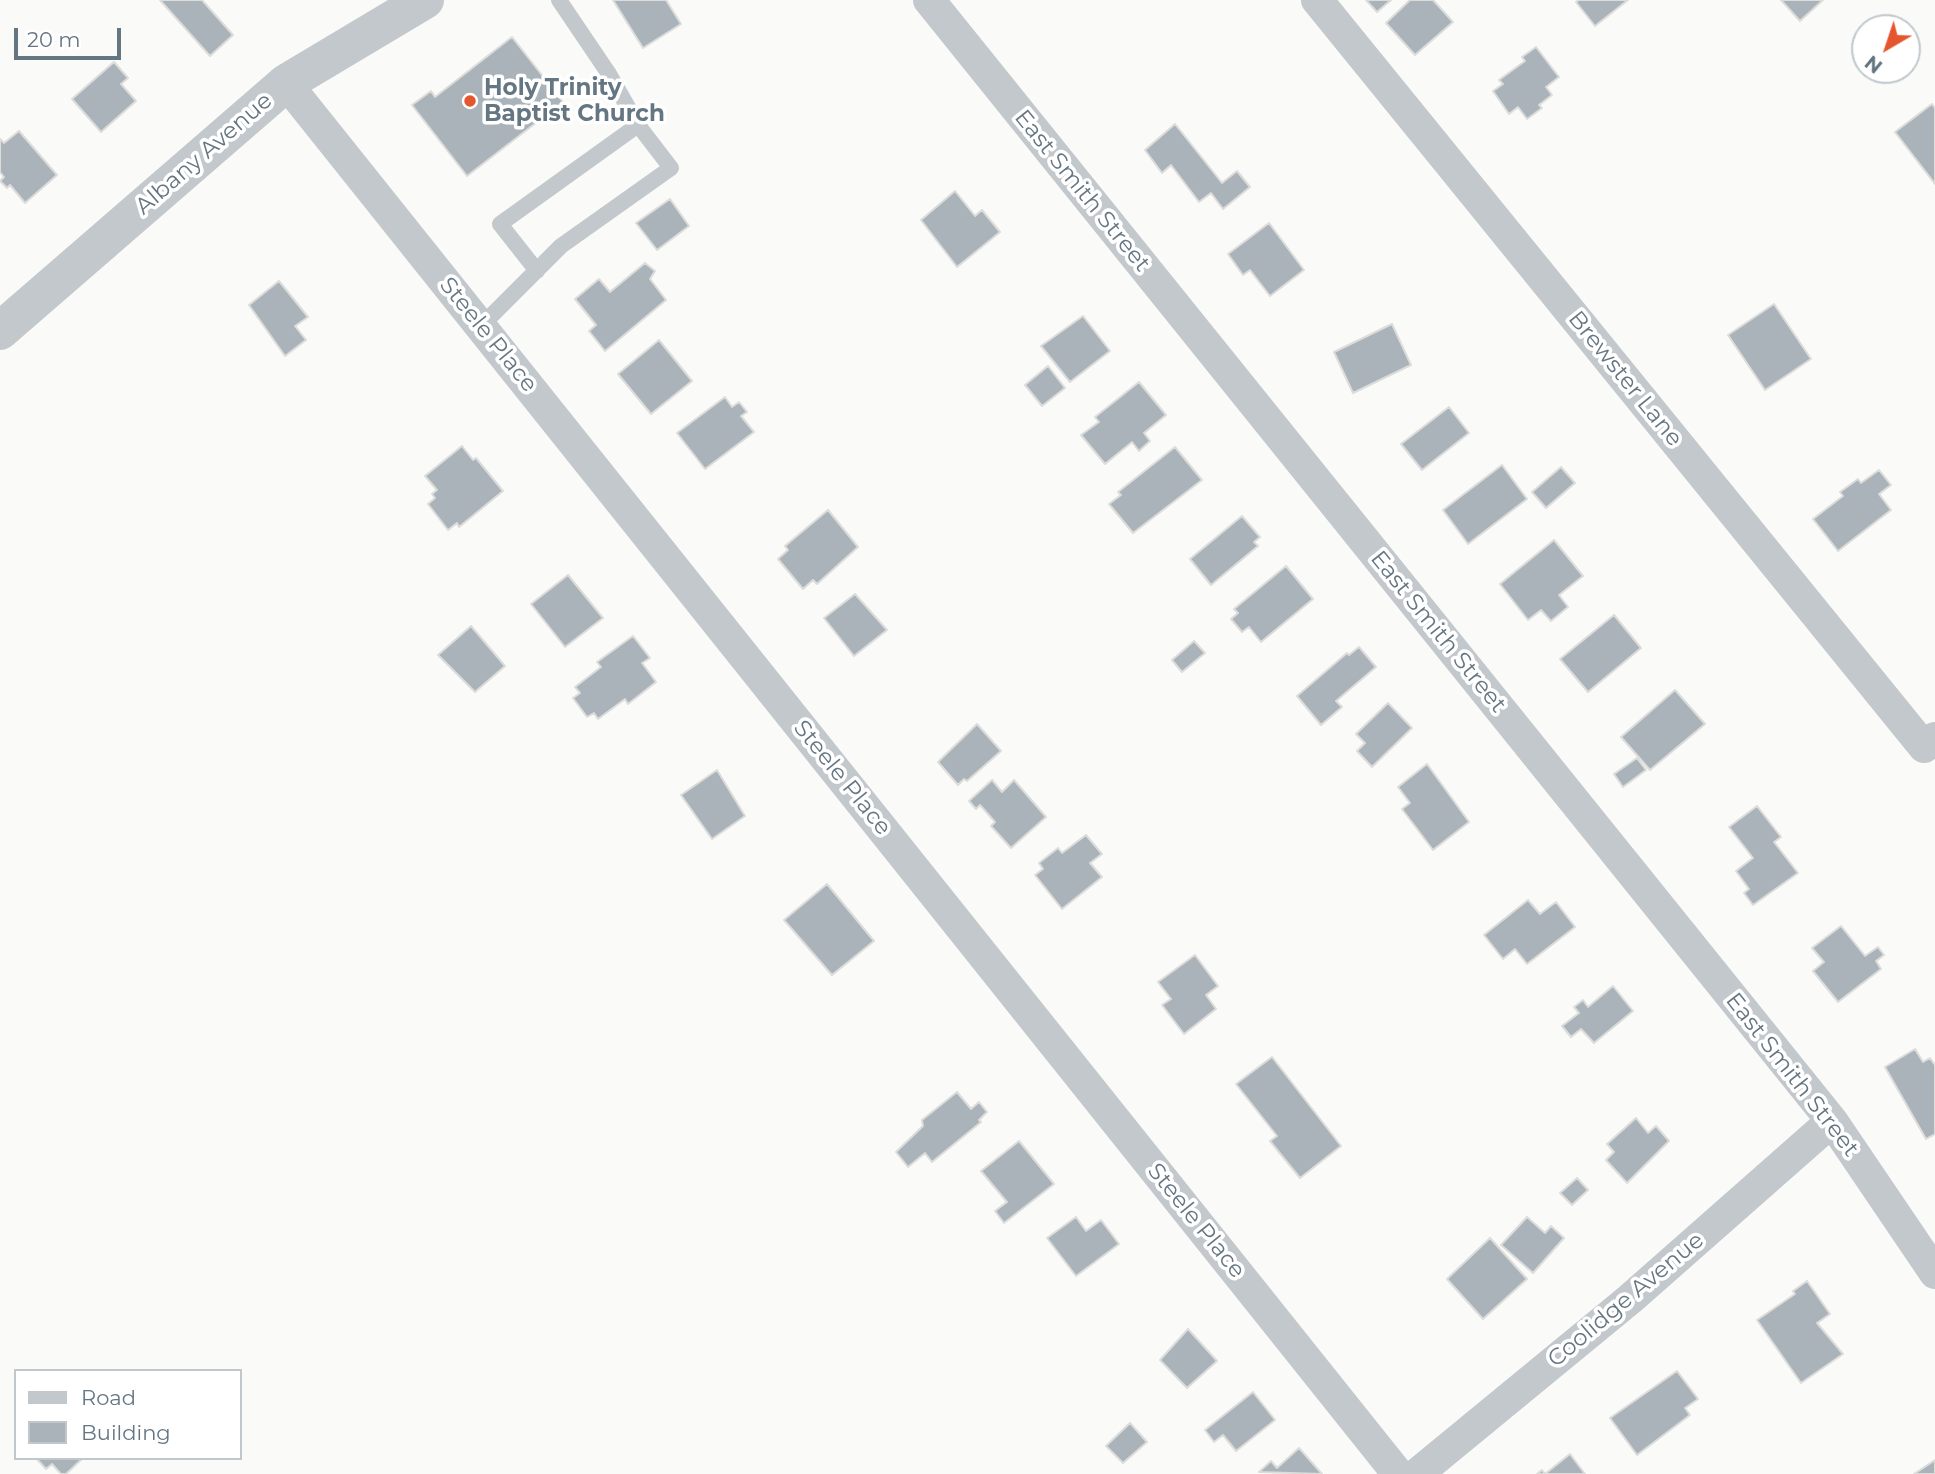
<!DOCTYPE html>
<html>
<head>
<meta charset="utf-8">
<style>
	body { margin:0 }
	#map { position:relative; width:1935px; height:1474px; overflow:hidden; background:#fafaf8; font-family:Montserrat,sans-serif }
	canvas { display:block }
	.legend { position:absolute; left:14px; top:1369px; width:228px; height:91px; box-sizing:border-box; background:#fff; border:2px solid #c1c8cd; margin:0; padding:9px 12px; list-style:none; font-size:21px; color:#657683 }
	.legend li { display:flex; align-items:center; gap:14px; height:35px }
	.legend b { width:35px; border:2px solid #c1c8cd }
	.north { position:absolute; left:1851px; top:14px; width:70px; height:70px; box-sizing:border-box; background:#fff; border:2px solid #c1c8cd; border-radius:50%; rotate:219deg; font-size:19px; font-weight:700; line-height:28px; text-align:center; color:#657683 }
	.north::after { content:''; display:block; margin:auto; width:24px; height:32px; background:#e4572e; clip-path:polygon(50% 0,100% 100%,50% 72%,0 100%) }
	.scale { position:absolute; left:14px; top:28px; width:107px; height:32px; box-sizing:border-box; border:4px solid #657683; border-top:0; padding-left:9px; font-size:21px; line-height:24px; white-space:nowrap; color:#657683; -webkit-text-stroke:5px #fff; paint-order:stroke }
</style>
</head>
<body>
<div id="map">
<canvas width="1935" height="1474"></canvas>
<ul class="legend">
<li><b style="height:9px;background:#c3c8cc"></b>Road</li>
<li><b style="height:19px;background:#aab3b9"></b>Building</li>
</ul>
<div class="north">N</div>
<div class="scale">20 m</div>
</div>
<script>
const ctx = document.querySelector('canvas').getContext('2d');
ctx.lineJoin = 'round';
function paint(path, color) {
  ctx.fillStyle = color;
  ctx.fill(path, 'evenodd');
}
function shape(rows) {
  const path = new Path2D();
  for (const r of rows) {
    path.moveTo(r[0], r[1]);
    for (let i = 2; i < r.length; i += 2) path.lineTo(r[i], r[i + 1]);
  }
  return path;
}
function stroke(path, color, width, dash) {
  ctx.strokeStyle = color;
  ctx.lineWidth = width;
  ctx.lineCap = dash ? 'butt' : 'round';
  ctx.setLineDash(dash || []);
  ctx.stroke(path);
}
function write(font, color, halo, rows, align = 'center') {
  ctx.font = font + ' Montserrat,sans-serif';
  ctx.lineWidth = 7;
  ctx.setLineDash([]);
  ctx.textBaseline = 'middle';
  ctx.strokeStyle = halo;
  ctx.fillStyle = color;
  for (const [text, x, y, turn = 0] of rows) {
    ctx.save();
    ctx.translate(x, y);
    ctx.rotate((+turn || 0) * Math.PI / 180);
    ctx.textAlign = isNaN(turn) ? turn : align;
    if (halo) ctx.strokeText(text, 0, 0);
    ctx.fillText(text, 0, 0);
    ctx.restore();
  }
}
const building = shape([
	[160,0,202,0,233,35,210,56,160,0],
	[613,0,666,0,681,24,643,48,613,0],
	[1366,0,1391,0,1377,12,1366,0],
	[1410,0,1433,0,1453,22,1415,55,1386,23,1410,0],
	[1579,0,1628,0,1595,26,1576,2,1579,0],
	[1781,0,1823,0,1800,21,1781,0],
	[512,37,563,102,467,176,412,105,431,91,435,97,512,37],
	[1536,47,1559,77,1546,87,1552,95,1539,105,1542,108,1527,119,1518,107,1509,114,1493,91,1503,84,1499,80,1525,61,1522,57,1536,47],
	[114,62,128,78,121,84,136,101,101,132,72,99,114,62],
	[1932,104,1935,108,1935,184,1895,132,1932,104],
	[1175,124,1222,183,1237,171,1250,187,1223,209,1211,193,1199,202,1171,165,1162,173,1145,150,1175,124],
	[19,131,57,175,25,203,10,185,7,188,0,181,4,177,0,172,0,139,4,143,19,131],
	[955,191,975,216,982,210,1000,232,957,267,921,220,955,191],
	[670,199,689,226,657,250,636,223,670,199],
	[1269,223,1304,270,1270,296,1250,270,1243,275,1228,254,1269,223],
	[645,263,655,271,650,279,666,300,605,351,589,331,596,325,575,299,599,279,610,292,645,263],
	[279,281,308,317,295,326,306,340,285,356,249,305,279,281],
	[1774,304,1811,359,1765,390,1728,335,1774,304],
	[1083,316,1110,351,1070,382,1041,346,1083,316],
	[1392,324,1411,365,1353,393,1334,352,1392,324],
	[659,340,692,381,651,414,618,374,659,340],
	[1048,366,1065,388,1042,406,1025,385,1048,366],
	[1139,382,1166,415,1144,433,1150,441,1139,451,1132,442,1105,464,1081,435,1099,422,1095,417,1139,382],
	[725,397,732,407,739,402,747,412,741,416,754,432,705,469,677,433,725,397],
	[1449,407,1469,433,1422,470,1401,444,1449,407],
	[462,446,473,460,476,458,503,491,459,527,457,523,448,530,428,504,435,498,432,494,437,490,425,476,462,446],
	[1175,447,1202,480,1133,533,1109,504,1121,495,1118,492,1175,447],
	[1502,465,1527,499,1468,544,1443,510,1502,465],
	[1561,467,1575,483,1546,508,1532,492,1561,467],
	[1879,470,1891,485,1879,494,1891,510,1838,551,1813,519,1843,496,1840,492,1858,479,1861,483,1879,470],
	[828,510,858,547,817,584,813,580,803,589,778,559,788,550,785,546,828,510],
	[1242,516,1260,537,1254,542,1258,546,1211,585,1190,559,1242,516],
	[1554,540,1583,576,1559,595,1568,607,1551,621,1541,610,1528,620,1500,584,1554,540],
	[1286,566,1313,599,1261,642,1249,627,1242,632,1231,619,1238,613,1234,609,1286,566],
	[568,575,603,618,565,647,531,604,568,575],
	[855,594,887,630,854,656,824,618,855,594],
	[1614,615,1641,648,1588,692,1560,659,1614,615],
	[471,626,505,666,475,692,438,655,471,626],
	[633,636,650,658,642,663,656,682,628,704,625,699,598,719,594,713,587,717,573,698,580,693,575,687,601,667,597,662,633,636],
	[1194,641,1205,653,1182,672,1172,660,1194,641],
	[1359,647,1376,667,1336,701,1342,707,1321,725,1297,696,1347,653,1349,655,1359,647],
	[1675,690,1705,724,1650,770,1621,737,1675,690],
	[1388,703,1412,728,1372,767,1357,751,1365,743,1356,734,1388,703],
	[977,724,1001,751,967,781,964,779,958,785,938,762,977,724],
	[1637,758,1646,770,1623,787,1614,774,1637,758],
	[1427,764,1469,822,1433,850,1402,809,1410,803,1398,787,1427,764],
	[717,770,745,816,712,839,681,795,717,770],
	[992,780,1002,792,1014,780,1046,817,1011,848,991,826,995,822,980,805,976,809,969,801,992,780],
	[1757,806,1781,837,1774,842,1798,873,1753,905,1744,893,1749,889,1736,871,1753,858,1729,827,1757,806],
	[1086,835,1102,854,1090,863,1102,877,1062,909,1035,875,1043,869,1039,863,1058,848,1062,853,1086,835],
	[827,884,874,941,832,975,784,920,827,884],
	[1528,900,1540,914,1556,902,1575,927,1527,964,1515,949,1503,959,1484,935,1528,900],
	[1841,926,1865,956,1878,947,1884,955,1876,961,1881,969,1838,1002,1813,971,1824,962,1812,948,1841,926],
	[1195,955,1218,986,1206,995,1216,1009,1184,1034,1162,1005,1171,999,1158,982,1195,955],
	[1613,986,1633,1011,1594,1043,1581,1029,1571,1037,1562,1026,1579,1013,1574,1007,1583,1000,1588,1007,1613,986],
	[1915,1049,1923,1062,1930,1058,1935,1065,1935,1134,1926,1139,1885,1067,1915,1049],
	[1272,1057,1341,1146,1300,1178,1270,1141,1277,1136,1236,1084,1272,1057],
	[957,1092,971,1109,979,1102,987,1112,979,1120,981,1122,932,1162,925,1153,908,1167,896,1152,923,1126,922,1120,957,1092],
	[1636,1118,1648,1133,1656,1126,1669,1141,1627,1183,1606,1160,1614,1152,1607,1144,1636,1118],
	[1019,1141,1054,1184,1004,1223,995,1211,1007,1202,981,1171,1019,1141],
	[1577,1178,1588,1190,1572,1205,1560,1193,1577,1178],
	[1076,1217,1086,1231,1101,1220,1119,1244,1076,1276,1047,1238,1076,1217],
	[1527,1217,1545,1233,1551,1226,1564,1238,1533,1273,1501,1245,1527,1217],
	[1490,1238,1527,1279,1483,1319,1447,1279,1490,1238],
	[1807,1281,1830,1314,1817,1323,1843,1354,1801,1383,1757,1320,1795,1294,1793,1291,1807,1281],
	[1188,1329,1217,1361,1187,1388,1160,1360,1188,1329],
	[1677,1371,1698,1399,1685,1408,1690,1415,1637,1455,1610,1418,1677,1371],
	[1253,1392,1275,1420,1236,1451,1223,1435,1214,1442,1205,1430,1253,1392],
	[1130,1423,1147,1442,1123,1463,1106,1446,1130,1423],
	[1299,1448,1322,1474,1259,1472,1271,1461,1277,1468,1299,1448],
	[1570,1454,1585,1474,1537,1474,1542,1470,1545,1474,1570,1454],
	[36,1458,83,1458,66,1474,61,1474,52,1464,46,1469,36,1458],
	[1935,1460,1935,1474,1914,1474,1935,1460]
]);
paint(building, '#aab3b9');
stroke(building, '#dcdcda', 2);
stroke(shape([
	[537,271,500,224,638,125],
	[481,326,561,246,671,168,638,125,609,74,559,0]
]), '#c3c8cc', 16);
stroke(shape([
	[929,0,1832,1121,1935,1273],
	[1317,0,1924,747,1935,738],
	[286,83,1398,1474],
	[1417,1474,1630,1299,1832,1121]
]), '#c3c8cc', 32);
stroke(shape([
	[0,331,286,83,425,0]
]), '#c3c8cc', 38);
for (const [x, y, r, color] of [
	[470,101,7,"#e4572e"]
]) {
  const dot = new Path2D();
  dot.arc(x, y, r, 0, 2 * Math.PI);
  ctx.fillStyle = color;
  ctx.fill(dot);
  stroke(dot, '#fff', 2.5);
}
write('bold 23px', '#657683', '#fff', [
	["Holy Trinity",484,88],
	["Baptist Church",484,114]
], 'left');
write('23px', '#657683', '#fff', [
	["Albany Avenue",204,154,-41],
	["East Smith Street",1082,191,51],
	["Steele Place",488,335,51],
	["Brewster Lane",1625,379,51],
	["East Smith Street",1438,632,51],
	["Steele Place",842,778,51],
	["East Smith Street",1792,1075,52],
	["Steele Place",1196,1221,51],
	["Coolidge Avenue",1626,1300,-40]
]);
</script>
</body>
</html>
